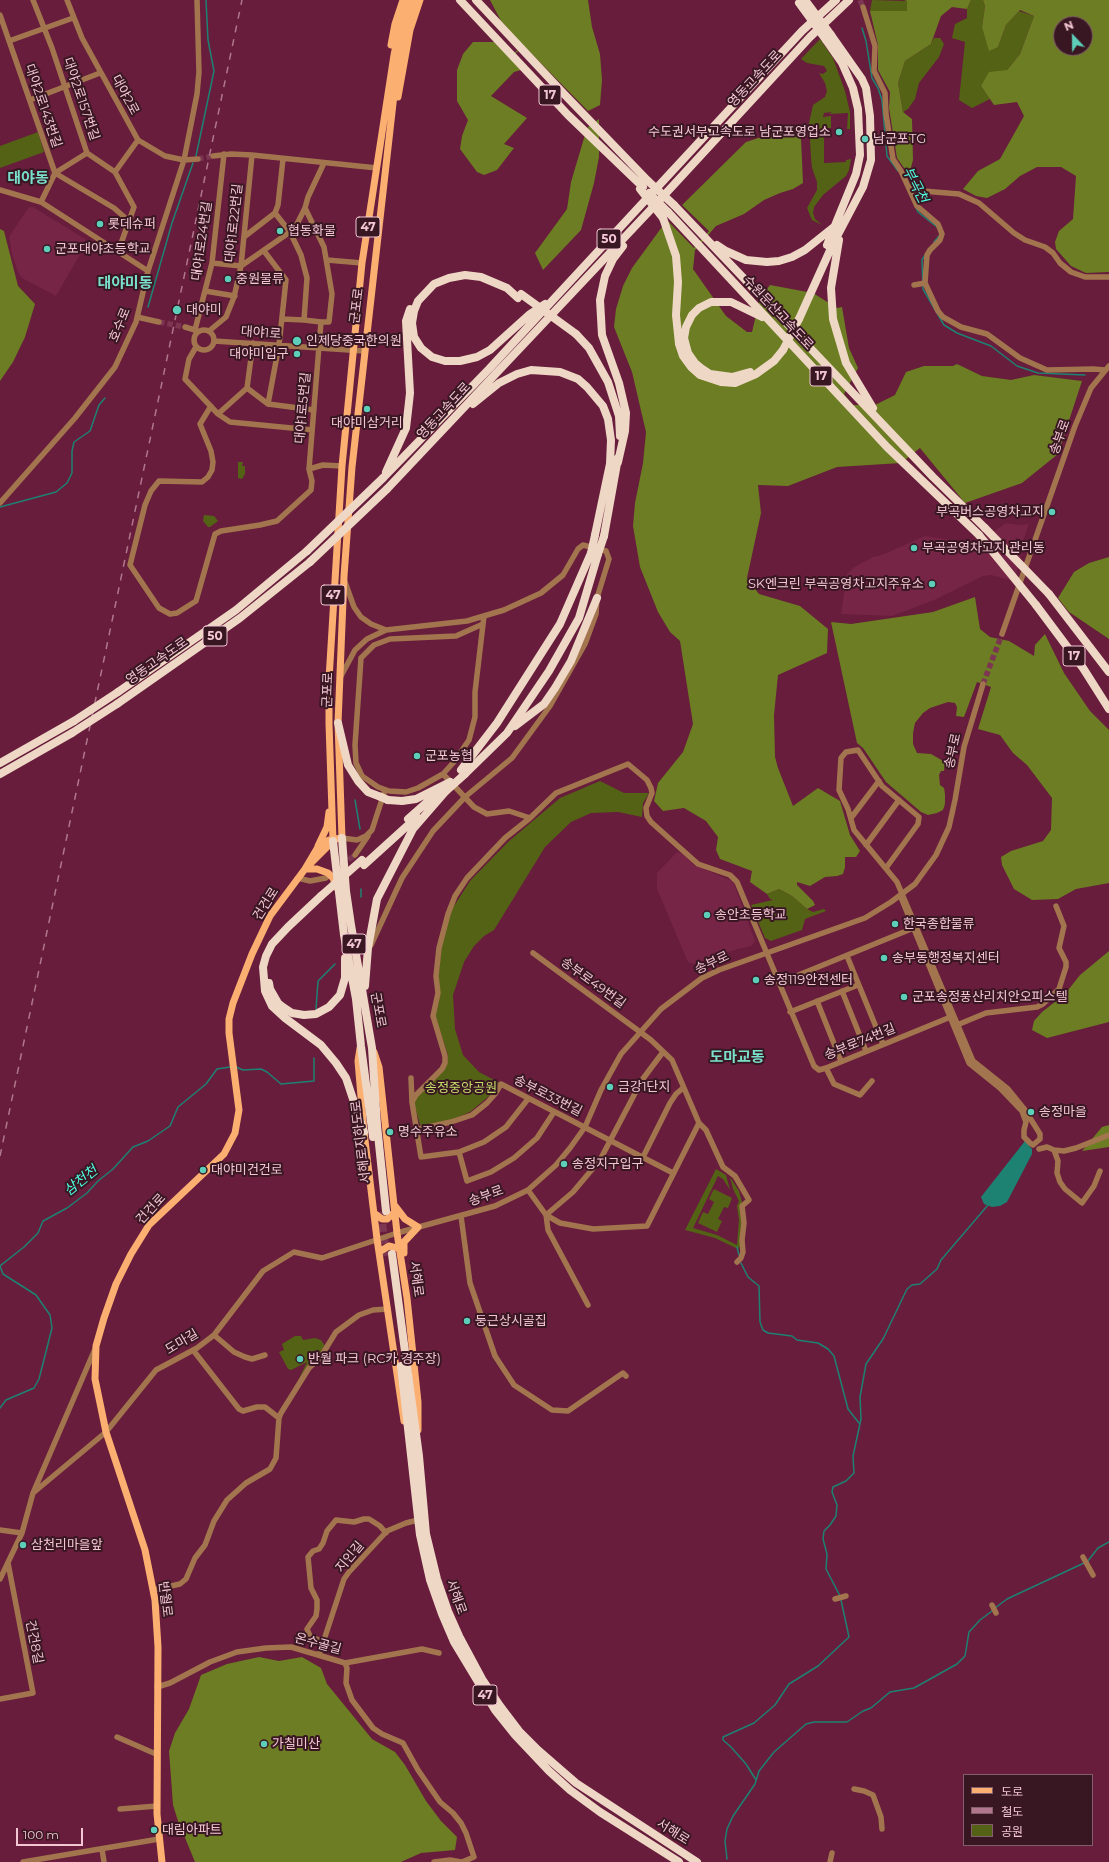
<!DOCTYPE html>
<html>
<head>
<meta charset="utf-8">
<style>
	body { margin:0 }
	#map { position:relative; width:1109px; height:1862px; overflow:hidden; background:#671d3b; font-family:Montserrat,"Noto Sans KR",sans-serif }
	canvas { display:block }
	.legend { position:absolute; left:963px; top:1774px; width:130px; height:72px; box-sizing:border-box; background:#381723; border:1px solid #835d69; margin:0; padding:5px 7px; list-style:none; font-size:12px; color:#f3c6d3 }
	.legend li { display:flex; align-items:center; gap:8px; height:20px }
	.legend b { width:20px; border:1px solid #835d69 }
	.north { position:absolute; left:1053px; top:16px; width:40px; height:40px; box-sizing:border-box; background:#381723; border:1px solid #835d69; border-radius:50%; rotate:338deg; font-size:11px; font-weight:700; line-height:16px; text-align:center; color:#f3c6d3 }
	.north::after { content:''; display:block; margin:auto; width:14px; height:18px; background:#5dceb9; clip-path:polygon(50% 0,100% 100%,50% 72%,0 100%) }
	.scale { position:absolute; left:16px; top:1828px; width:67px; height:18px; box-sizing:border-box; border:2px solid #f3c6d3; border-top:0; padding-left:5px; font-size:12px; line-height:14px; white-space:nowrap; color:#f3c6d3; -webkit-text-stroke:3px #381723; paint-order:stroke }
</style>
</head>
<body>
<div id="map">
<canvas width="1109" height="1862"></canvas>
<ul class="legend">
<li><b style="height:5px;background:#fbaf71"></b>도로</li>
<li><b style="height:5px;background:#b1778c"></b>철도</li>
<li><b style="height:11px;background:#546215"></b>공원</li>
</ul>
<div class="north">N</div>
<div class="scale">100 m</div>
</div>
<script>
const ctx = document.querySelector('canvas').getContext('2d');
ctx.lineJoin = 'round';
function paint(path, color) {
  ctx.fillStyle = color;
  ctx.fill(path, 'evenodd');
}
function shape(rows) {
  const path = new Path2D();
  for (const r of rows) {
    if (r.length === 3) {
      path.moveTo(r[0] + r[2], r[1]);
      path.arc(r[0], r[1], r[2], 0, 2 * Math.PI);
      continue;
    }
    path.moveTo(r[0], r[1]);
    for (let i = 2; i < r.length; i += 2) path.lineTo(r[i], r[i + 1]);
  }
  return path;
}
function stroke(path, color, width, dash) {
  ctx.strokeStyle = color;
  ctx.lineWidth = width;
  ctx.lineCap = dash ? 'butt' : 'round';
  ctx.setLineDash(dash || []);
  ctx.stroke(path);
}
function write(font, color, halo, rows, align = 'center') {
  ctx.font = font + ' Montserrat,"Noto Sans KR",sans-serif';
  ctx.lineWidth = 4;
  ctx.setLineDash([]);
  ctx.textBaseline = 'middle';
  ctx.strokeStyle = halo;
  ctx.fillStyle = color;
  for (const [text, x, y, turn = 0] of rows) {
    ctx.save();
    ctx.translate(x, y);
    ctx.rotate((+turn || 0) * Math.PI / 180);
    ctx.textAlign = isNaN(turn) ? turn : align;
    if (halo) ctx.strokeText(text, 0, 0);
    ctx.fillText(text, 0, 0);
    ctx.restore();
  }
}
paint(shape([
	[29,207,33,207,85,239,86,244,56,296,22,278,18,272,12,254,9,237],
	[1006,523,1019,525,1029,524,1022,544,1019,539,1015,537,1022,554,1014,581,991,575,983,576,934,600,892,616,841,614,847,574,853,568,873,557,882,555,925,536,976,544],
	[677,852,682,853,694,865,730,880,734,884,755,941,751,946,734,950,693,964,688,962,657,889,657,873]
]), '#772546');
paint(shape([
	[872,0,907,1,908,11,870,11],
	[971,0,983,0,985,6,982,27,998,47,1006,25,1019,11,1034,16,1020,54,1007,70,981,86,990,99,972,108,959,100,965,42,952,38,955,24,967,18,967,9],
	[934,38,940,38,944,44,939,57,919,83,915,99,908,109,903,112,898,83,905,61,931,44],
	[820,39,833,58,845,91,850,112,850,129,847,129,848,113,829,114,832,112,824,113,823,117,831,116,831,128,824,128,824,163,846,162,846,160,851,159,849,170,846,176,823,195,814,207,813,213,815,219,822,225,812,220,807,208,817,190,817,182,812,168,811,158,809,123,813,105,825,97,827,91,825,83,819,73,823,74,827,71,824,66,807,63,801,59],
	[38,132,44,152,0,168,0,146],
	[238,462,243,462,242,466,245,466,245,474,242,479,238,478],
	[204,515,214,516,218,521,210,527,208,527,203,521],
	[600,781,624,793,649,793,643,803,642,817,618,812,591,813,571,822,545,847,494,930,484,936,474,946,464,962,453,995,455,1029,463,1055,479,1072,500,1083,494,1092,470,1112,451,1120,420,1125,414,1103,417,1097,447,1063,448,1055,435,1016,441,949,449,914,470,881,508,842,560,798],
	[779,889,792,896,807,909,813,912,824,909,826,911,805,919,802,930,771,941,765,938,751,905,773,900,770,899,767,894],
	[716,1169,726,1175,730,1190,723,1179,718,1176,693,1228,717,1235,737,1245,739,1220,737,1206,739,1201,733,1189,730,1177,739,1191,742,1202,741,1245,738,1249,715,1238,685,1230],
	[714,1189,732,1198,728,1208,724,1207,718,1219,722,1221,717,1232,698,1223,703,1212,708,1214,714,1202,709,1199],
	[295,1336,301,1336,303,1340,315,1338,321,1340,325,1346,324,1350,298,1381,307,1362,291,1370,288,1369,279,1352,284,1350,282,1344]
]), '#546215');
paint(shape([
	[490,0,588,0,592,27,600,54,602,80,600,105,588,111,524,46,510,58,521,70,514,72,491,96,527,118,504,144,514,148,497,170,484,175,477,172,460,149,462,136,468,120,457,101,457,70,463,54,473,42,494,42,509,57,523,46,501,21],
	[904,0,971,0,967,9,952,7,941,16,931,44,905,61,898,83,903,112,912,119,913,160,909,175,897,158,889,108,890,92,878,70,878,45,870,11,907,11,907,1],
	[983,0,1109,0,1109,272,1086,273,1071,266,1056,249,1055,242,1059,231,1073,219,1076,176,1061,167,1037,167,1020,176,1005,189,987,198,976,196,963,189,978,171,1000,159,1024,116,1017,102,994,105,981,86,989,72,1007,70,1020,54,1034,16,1020,10,1006,25,998,47,989,51,982,27,985,6],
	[1061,24,1085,24,1085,48,1061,48],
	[599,119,599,157,594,183,581,230,543,270,535,253,567,209,571,182,587,128],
	[792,127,801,138,803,183,793,189,780,193,764,200,744,214,716,226,695,250,693,269,726,316,747,332,752,332,760,298,770,285,813,293,837,308,842,307,849,348,858,368,844,394,853,405,875,405,895,395,906,372,924,366,953,366,957,364,982,376,1011,380,1034,375,1082,381,1058,454,1022,483,965,503,920,448,901,463,837,467,788,486,758,485,761,513,747,578,759,594,800,606,828,629,827,653,778,675,774,715,775,757,778,768,793,806,818,788,840,801,850,835,860,851,856,857,845,857,845,867,843,874,837,876,825,877,810,886,797,882,797,885,813,901,815,905,807,909,792,896,779,889,767,894,750,882,752,871,720,859,716,850,718,837,706,821,684,808,663,811,654,801,658,783,683,752,693,724,680,641,670,632,658,612,640,567,633,526,635,503,643,463,646,432,632,372,614,327,616,309,623,286,632,268,667,220,694,248,709,231,682,205,746,142],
	[0,229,4,231,18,286,35,304,25,337,13,362,0,381],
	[1109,557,1109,639,1069,612,1058,598,1074,572,1089,563],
	[975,597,980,629,990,637,1009,641,1034,656,1035,645,1045,634,1064,673,1090,711,1109,730,1109,883,1076,889,1058,899,1032,900,1014,889,1002,865,1001,857,1011,851,1043,841,1051,830,1052,798,1027,765,1013,753,1000,735,978,729,991,687,977,682,964,717,956,716,957,707,955,703,948,702,930,708,923,713,915,723,913,733,913,744,917,753,931,754,945,762,944,771,941,771,939,775,940,785,944,788,945,794,945,804,943,810,937,813,928,815,921,812,886,782,863,748,857,743,831,622,851,624,933,612],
	[1109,951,1109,1022,1047,1038,1032,1030,1034,1021,1042,1012,1065,994,1080,975],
	[1109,1125,1109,1147,1082,1151,1102,1127],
	[259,1657,279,1661,302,1657,321,1668,327,1684,372,1739,395,1752,405,1765,426,1801,441,1821,457,1837,455,1850,421,1853,401,1862,195,1862,178,1821,173,1805,169,1751,175,1733,189,1709,201,1675,227,1664]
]), '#6c7d23');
paint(shape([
	[1025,1141,1032,1149,1032,1154,1007,1202,1000,1206,992,1207,984,1204,981,1197]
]), '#1e8273');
stroke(shape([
	[862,28,866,41,872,78,878,88,882,100,887,156,898,171],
	[196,156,214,71,208,40,206,0],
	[916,208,918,212,937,227],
	[934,242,939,236],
	[925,255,922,260,923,289,944,325,957,333,991,346,1017,366,1038,373,1085,375],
	[148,307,172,223,193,163],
	[0,507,56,492,67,483,72,473,72,451,74,442,90,431,99,405,105,398],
	[355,800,360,829],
	[361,897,361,889],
	[316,1009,318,981,335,964],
	[236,1067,243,1070,261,1069,267,1072,281,1084,314,1081,314,1058],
	[737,1247,739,1255],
	[741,1263,748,1277,759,1286,760,1322,763,1330,768,1333,792,1336,797,1340,818,1343,828,1349,834,1356,848,1409,859,1423],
	[0,1408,6,1400,34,1388,39,1379,52,1328,50,1315,36,1295,3,1274,0,1266,24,1247,38,1233,43,1221,67,1208,87,1193,98,1181,113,1169,133,1147,148,1141,170,1126,178,1107,206,1084,217,1069,230,1067],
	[1087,1562,1098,1548,1109,1542],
	[840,1596,826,1569,827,1554,823,1539,824,1531,830,1525,836,1516,837,1505,832,1492,833,1487,846,1481,854,1473,853,1456,861,1419,860,1397,866,1364,883,1339,907,1289,912,1285,920,1284,937,1269,941,1260,988,1205],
	[995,1608,1007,1599,1084,1563],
	[756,1780,746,1764,731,1747,723,1740,723,1737,754,1723,775,1705,789,1684,818,1666,849,1637,841,1600],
	[727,1859,725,1841,727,1829,733,1816,755,1784,759,1771,774,1752,806,1724,814,1722,847,1722,863,1711,871,1708,890,1692,914,1688,957,1664,965,1656,969,1632,980,1620,992,1611]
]), '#1e8273', 1.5);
stroke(shape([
	[860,0,863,7],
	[198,159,213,156],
	[159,322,185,327],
	[983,684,1002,634],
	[342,865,355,855]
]), '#7c3652', 5.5, [5.5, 3]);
stroke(shape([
	[381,1212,386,1256]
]), '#7c3652', 8, [8, 4]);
stroke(shape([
	[33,0,52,48,87,153,115,172,134,207,118,252],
	[67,0,82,38,138,140,165,156,184,160,198,159],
	[863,7,875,46,874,71,885,93,886,114,893,159,901,171,917,206,938,224,942,234,940,240,930,250,927,255,925,283,938,311,943,317,961,327,987,334,1020,358,1047,370,1093,369,1105,370],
	[0,15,55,173,41,202],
	[9,41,73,18],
	[30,100,100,73],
	[87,153,55,173,114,208,130,222],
	[213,156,231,154,252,155,377,168],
	[115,172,138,140],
	[909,186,923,191,959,194,979,203,1014,233,1025,240,1045,247,1053,253,1060,263,1071,272,1085,277,1109,277],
	[0,190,41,202,148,271],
	[275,213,290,232,301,255,307,278,304,320,282,319],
	[244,237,275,213,278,205,283,159],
	[264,251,286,280,279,345,268,404,314,410],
	[327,260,362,263],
	[212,263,241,266,290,232,297,224,305,208,308,197,324,163],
	[914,285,925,283],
	[205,291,235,296],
	[137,317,159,322],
	[304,320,321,322],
	[185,327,195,330,196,332],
	[204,340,10],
	[195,330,212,263,224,154],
	[209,331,226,317,234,297,241,266,252,155],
	[214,341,364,351],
	[196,347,189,359,185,379,218,414,230,422,312,430],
	[247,388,268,404],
	[211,406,200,424,211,451,213,462,212,470,208,477,202,482,159,481,151,491,145,505,130,565,159,608,170,614,177,613,196,601,215,534,221,531,260,525,277,521,311,490,312,481,309,469,321,322,329,322,332,294,324,247,305,208],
	[218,414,247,388,253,343],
	[309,469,323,465,342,466],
	[0,503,75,418,115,367,136,322,148,271,184,160,197,94,199,72,197,0],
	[345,582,354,607,361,617,371,624,386,630],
	[483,624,456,636,390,639,374,645,361,658,355,745,356,763,362,776,378,787,389,791,406,792,418,788,443,774,453,763,469,740,475,717,475,692,484,616],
	[1002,634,1075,426,1091,388,1109,366],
	[341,676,355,650,367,639,386,630,467,621,504,610,541,593,563,575,578,549,583,545,606,551,609,559,597,598,596,614,585,644,550,706,512,758,465,797,433,831,402,878,371,945],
	[443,774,474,807,487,814,509,811,530,818],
	[851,818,879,781],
	[342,838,357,840,366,836,372,830,385,790],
	[866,845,899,800],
	[355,855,368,836],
	[886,868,918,824,919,817,882,786,858,750,846,752,841,758,839,790,848,809,854,830,897,882,973,1061,1008,1089,1025,1110,1040,1134,1040,1139,1033,1145,1030,1143,1024,1137,1024,1130,1026,1122,1022,1111,1000,1088,969,1063,900,895],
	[298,878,310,881,326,878],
	[847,956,883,1044],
	[779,983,916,927],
	[842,991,866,1051],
	[817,1001,841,1061],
	[790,1012,858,985],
	[957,1025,986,1013,1037,1007,1043,1004,1059,989,1066,967,1066,962,1059,948,1064,926,1056,906],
	[826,1068,834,1084,860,1095,872,1081],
	[411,1078,412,1102,421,1157,459,1152,484,1142,506,1127,528,1099],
	[412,1102,416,1095,442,1069,445,1063,445,1056,433,1016,438,993,436,976,439,948,448,914,455,896,467,878,505,838,530,818,556,793,628,764,647,780,651,788,652,793,646,808,647,816,651,822,698,864,730,875,737,882,814,1066,819,1070,826,1068,953,1016],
	[699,1123,706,1130,723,1167,735,1176,749,1200,742,1206,744,1223,742,1240,743,1252,741,1258,737,1262],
	[418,1129,451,1122,472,1115,487,1103,495,1094,501,1084,673,1173],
	[1039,1149,1047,1147,1054,1150,1058,1161,1057,1173,1060,1182,1065,1189,1082,1203,1094,1186,1100,1171],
	[1054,1150,1064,1151,1076,1148,1109,1135],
	[459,1152,467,1181,491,1172,514,1158,537,1138,554,1112],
	[643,1157,670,1103,676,1094,683,1088],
	[528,1190,546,1215,560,1223,593,1229,647,1226,699,1123,672,1060,651,1040,533,953],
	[461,1216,470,1283,495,1356,514,1385,552,1410,568,1411,623,1373,626,1376],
	[588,1305,548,1230,546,1215,573,1192,600,1160,642,1080,663,1052],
	[214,1335,234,1352,245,1357,252,1359,265,1355],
	[193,1350,239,1409,243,1411,257,1407,265,1407,279,1418],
	[33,1493,106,1432,156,1370,197,1348,214,1335,263,1271,294,1252,322,1258,397,1233,495,1206,528,1190,556,1165,570,1148,585,1127,601,1090,621,1054,661,1009,702,978,719,970,865,918,891,902,915,884,936,855,949,827,955,800,964,747,983,684],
	[0,1530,22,1533],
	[1083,1557,1093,1575],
	[0,1579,22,1533,33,1493,95,1349],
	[153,1590,180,1584,186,1579,195,1558,205,1545,214,1521,227,1500,246,1483,270,1469,276,1458,279,1418,281,1413,309,1368,320,1358,336,1332,359,1315,373,1310,388,1309],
	[835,1599,846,1596],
	[992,1605,996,1613],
	[323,1642,310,1636,307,1629,316,1616,317,1609,317,1600,311,1588,308,1557,313,1551,319,1549,323,1543,327,1531,336,1520,354,1522,364,1519,369,1519,380,1526,386,1533],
	[319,1655,344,1579,349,1572,387,1531,406,1523,418,1520],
	[345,1663,422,1649,439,1653],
	[157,1687,170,1683,210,1662,237,1652,266,1648,291,1647,345,1663,347,1668,346,1683,352,1700,373,1728,382,1734,403,1743,418,1770,440,1802,453,1813,461,1823,466,1833,474,1857,462,1862],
	[0,1699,33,1693,8,1563],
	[117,1737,156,1754],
	[854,1789,864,1791,873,1795,881,1817,882,1829],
	[120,1809,157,1806],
	[102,1849,104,1862],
	[23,1862,159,1839],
	[434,1862,450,1860,461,1862],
	[830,1862,832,1853]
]), '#a3754f', 5.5);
stroke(shape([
	[391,45,395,24,403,0],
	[398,97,410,30,420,0],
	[333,841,329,724,329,679,342,466,362,263,394,55,400,26,409,0],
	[318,846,327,827,329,812],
	[306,868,333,841],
	[305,869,317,869,328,873,333,878,337,888],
	[360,1048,358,1061,364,1132,377,1239,404,1421],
	[374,1052,379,1067,397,1233,407,1298,418,1402,418,1430],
	[395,1206,405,1219,418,1227,404,1242,404,1253],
	[374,1213,382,1219,387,1219,395,1212],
	[379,1252,389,1246,400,1249],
	[162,1862,157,1814,158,1647,155,1600,145,1550,106,1432,95,1379,96,1346,104,1318,116,1284,131,1254,149,1225,224,1154,235,1133,239,1110,229,1033,229,1019,233,1003,252,954,270,916,305,869,318,847,329,840,342,838,338,723,344,576,352,467,398,59,405,28,414,0]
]), '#fbaf71', 7);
stroke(shape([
	[460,0,568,115,643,187],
	[476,0,565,95,648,181],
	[826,40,842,63,853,88,858,109,860,155,856,174,827,245],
	[674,205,933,477,985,528],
	[668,212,887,447,979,535],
	[663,218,676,256,678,282,676,315,679,344,683,356,691,367,700,375,721,382,735,383,756,374,774,361,783,350],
	[839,240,831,288,833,319,846,363,873,408],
	[717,245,726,251,746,260,767,262,779,261,792,257,805,250,835,226],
	[518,298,507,288,481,277,465,275,449,278,434,284,418,301,414,311,412,323,414,337,421,348,432,357,445,361,460,361,477,357,490,350,530,314,545,304],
	[799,319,832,246,863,187,871,160,870,116,866,88,862,79,831,35],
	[576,334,589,348,608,382,619,416,620,436],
	[750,372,732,377,710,374,701,368,695,363,688,353,684,338,686,327,692,315,699,308,711,302,731,302,762,317],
	[473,404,499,383,517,374,531,370,560,372,578,379,587,387,603,406,608,419,611,440,610,464],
	[618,462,625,431,626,413,619,383,602,335,600,300,605,276,613,259,623,246],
	[386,472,406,428,408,411,410,393,406,321,410,309],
	[383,478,489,369,802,31,836,0],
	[387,489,656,204,810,37,849,0],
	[595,535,611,459],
	[604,536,618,458],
	[1049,594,1109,672],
	[1036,605,1083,668,1109,709],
	[118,692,236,610,307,551],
	[117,704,240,618,310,562],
	[338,723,348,765,358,781,368,792,381,797],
	[515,726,544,704,555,688,571,661,597,598],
	[0,763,74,721],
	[461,770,497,723,560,624,591,553],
	[0,774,72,733],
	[465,774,507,733,549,671,579,618,598,554],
	[388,800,402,801,416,799,450,782],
	[408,819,443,788],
	[342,838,346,891,351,925,372,1048,377,1125,386,1211],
	[333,841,344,935,356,999,361,1046,373,1137],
	[364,865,417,817],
	[321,896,288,927,272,944,266,956,263,967,265,991,272,1006,285,1018,321,1045,336,1063,346,1078,364,1132],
	[269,983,270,989,278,1003,283,1007,292,1013,304,1015,316,1014,329,1007,340,995,345,978,345,958],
	[365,986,368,948,377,899,413,829,446,791],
	[392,1254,419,1456,426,1534,437,1579,448,1611,460,1638,482,1679,500,1706,519,1731,538,1750,576,1783,697,1862],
	[401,1366,420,1535,430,1580,442,1614,454,1642,495,1710,515,1735,549,1771,570,1790,600,1812,679,1862]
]), '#efd7c6', 8);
stroke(shape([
	[0,1156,242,0]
]), '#b1778c', 1.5, [7, 7]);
stroke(shape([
	[805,0,831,35],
	[799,3,826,40],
	[648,181,674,205],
	[640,189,663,218],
	[649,193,668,212],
	[521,294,576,334],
	[783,350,799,319],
	[985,528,1049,594],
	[979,535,1036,605],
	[307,551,383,478],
	[591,553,595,535],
	[598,554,604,536],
	[310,562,387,489],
	[74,721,118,692],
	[72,733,117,704],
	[446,791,465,774],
	[381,797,388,800],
	[321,896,362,860]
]), '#efd7c6', 8);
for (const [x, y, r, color] of [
	[839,132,4,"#5dceb9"],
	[865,139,4,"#5dceb9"],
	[100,224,4,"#5dceb9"],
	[280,231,4,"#5dceb9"],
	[47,249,4,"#5dceb9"],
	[228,279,4,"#5dceb9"],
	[177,310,5,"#5dceb9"],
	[297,341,5,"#5dceb9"],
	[297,354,4,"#5dceb9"],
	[367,409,4,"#5dceb9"],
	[1052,512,4,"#5dceb9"],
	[914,548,4,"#5dceb9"],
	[932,584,4,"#5dceb9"],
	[417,756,4,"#5dceb9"],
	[707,915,4,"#5dceb9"],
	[895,924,4,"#5dceb9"],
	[884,958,4,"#5dceb9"],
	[756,980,4,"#5dceb9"],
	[904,997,4,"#5dceb9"],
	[610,1087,4,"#5dceb9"],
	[1031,1112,4,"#5dceb9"],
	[390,1132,4,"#5dceb9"],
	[564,1164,4,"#5dceb9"],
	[203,1170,4,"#5dceb9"],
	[467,1321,4,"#5dceb9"],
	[300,1359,4,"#5dceb9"],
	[23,1545,4,"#5dceb9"],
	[264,1744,4,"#5dceb9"],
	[154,1830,4,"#5dceb9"]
]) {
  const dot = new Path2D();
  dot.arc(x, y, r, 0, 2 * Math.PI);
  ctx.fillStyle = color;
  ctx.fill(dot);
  stroke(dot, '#381723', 1.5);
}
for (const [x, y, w] of [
	[550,95,22],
	[368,227,24],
	[609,239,24],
	[821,376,22],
	[333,595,24],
	[215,636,24],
	[1074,656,22],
	[354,944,24],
	[485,1695,24]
]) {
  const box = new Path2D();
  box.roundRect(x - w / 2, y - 10, w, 20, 3);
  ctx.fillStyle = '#381723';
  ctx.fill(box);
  stroke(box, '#f3c6d3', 1);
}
write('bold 12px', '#f3c6d3', null, [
	["17",550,95],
	["47",368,227],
	["50",609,239],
	["17",821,376],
	["47",333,595],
	["50",215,636],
	["17",1074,656],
	["47",354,944],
	["47",485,1695]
]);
write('13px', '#f3c6d3', '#381723', [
	["영동고속도로",755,79,-47],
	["대야2로",125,95,62],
	["대야2로157번길",81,99,71],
	["대야2로143번길",43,106,71],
	["대야1로22번길",234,223,-84],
	["대야1로24번길",202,241,-82],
	["군포로",357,306,-83],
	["수원문산고속도로",778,313,47],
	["호수로",120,325,-68],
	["대야1로",261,333,4],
	["대야1로5번길",303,408,-85],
	["영동고속도로",444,411,-47],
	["송부로",1060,437,-70],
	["영동고속도로",157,661,-35],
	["군포로",328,690,-88],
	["송부로",953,751,-78],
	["건건로",266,904,-58],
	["송부로",712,963,-25],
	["송부로49번길",593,983,36],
	["군포로",378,1010,80],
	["송부로74번길",860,1042,-22],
	["송부로33번길",548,1096,27],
	["서해로지하도로",361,1142,-97],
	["송부로",486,1196,-20],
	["건건로",151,1209,-47],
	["서해로",416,1279,82],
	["도마길",182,1342,-31],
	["지인길",350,1557,-50],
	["서해로",456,1597,70],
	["반월로",165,1599,83],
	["건건8길",34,1642,79],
	["온수골길",318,1644,15],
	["서해로",673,1832,32]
]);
write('13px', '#f3c6d3', '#381723', [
	["수도권서부고속도로 남군포영업소",831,132,"right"],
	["남군포TG",873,139],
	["롯데슈퍼",108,224],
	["협동화물",288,231],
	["군포대야초등학교",55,249],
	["중원물류",236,279],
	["대야미",186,310],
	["인제당중국한의원",306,341],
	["대야미입구",289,354,"right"],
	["대야미삼거리",367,423,"center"],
	["부곡버스공영차고지",1044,512,"right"],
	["부곡공영차고지 관리동",922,548],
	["SK엔크린 부곡공영차고지주유소",924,584,"right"],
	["군포농협",425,756],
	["송안초등학교",715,915],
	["한국종합물류",903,924],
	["송부동행정복지센터",892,958],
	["송정119안전센터",764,980],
	["군포송정풍산리치안오피스텔",912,997],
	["금강1단지",618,1087],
	["송정마을",1039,1112],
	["명수주유소",398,1132],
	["송정지구입구",572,1164],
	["대야미건건로",211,1170],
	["둥근상시골집",475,1321],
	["반월 파크 (RC카 경주장)",308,1359],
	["삼천리마을앞",31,1545],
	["가칠미산",272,1744],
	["대림아파트",162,1830]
], 'left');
write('13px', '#c4dc69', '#381723', [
	["송정중앙공원",461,1088]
]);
write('italic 14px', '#4ffce0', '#381723', [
	["부곡천",915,185,63],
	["삼천천",81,1181,-39]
]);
write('bold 15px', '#7adfcb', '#381723', [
	["대야동",28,179],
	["대야미동",125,284],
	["도마교동",737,1058]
]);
</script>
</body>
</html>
